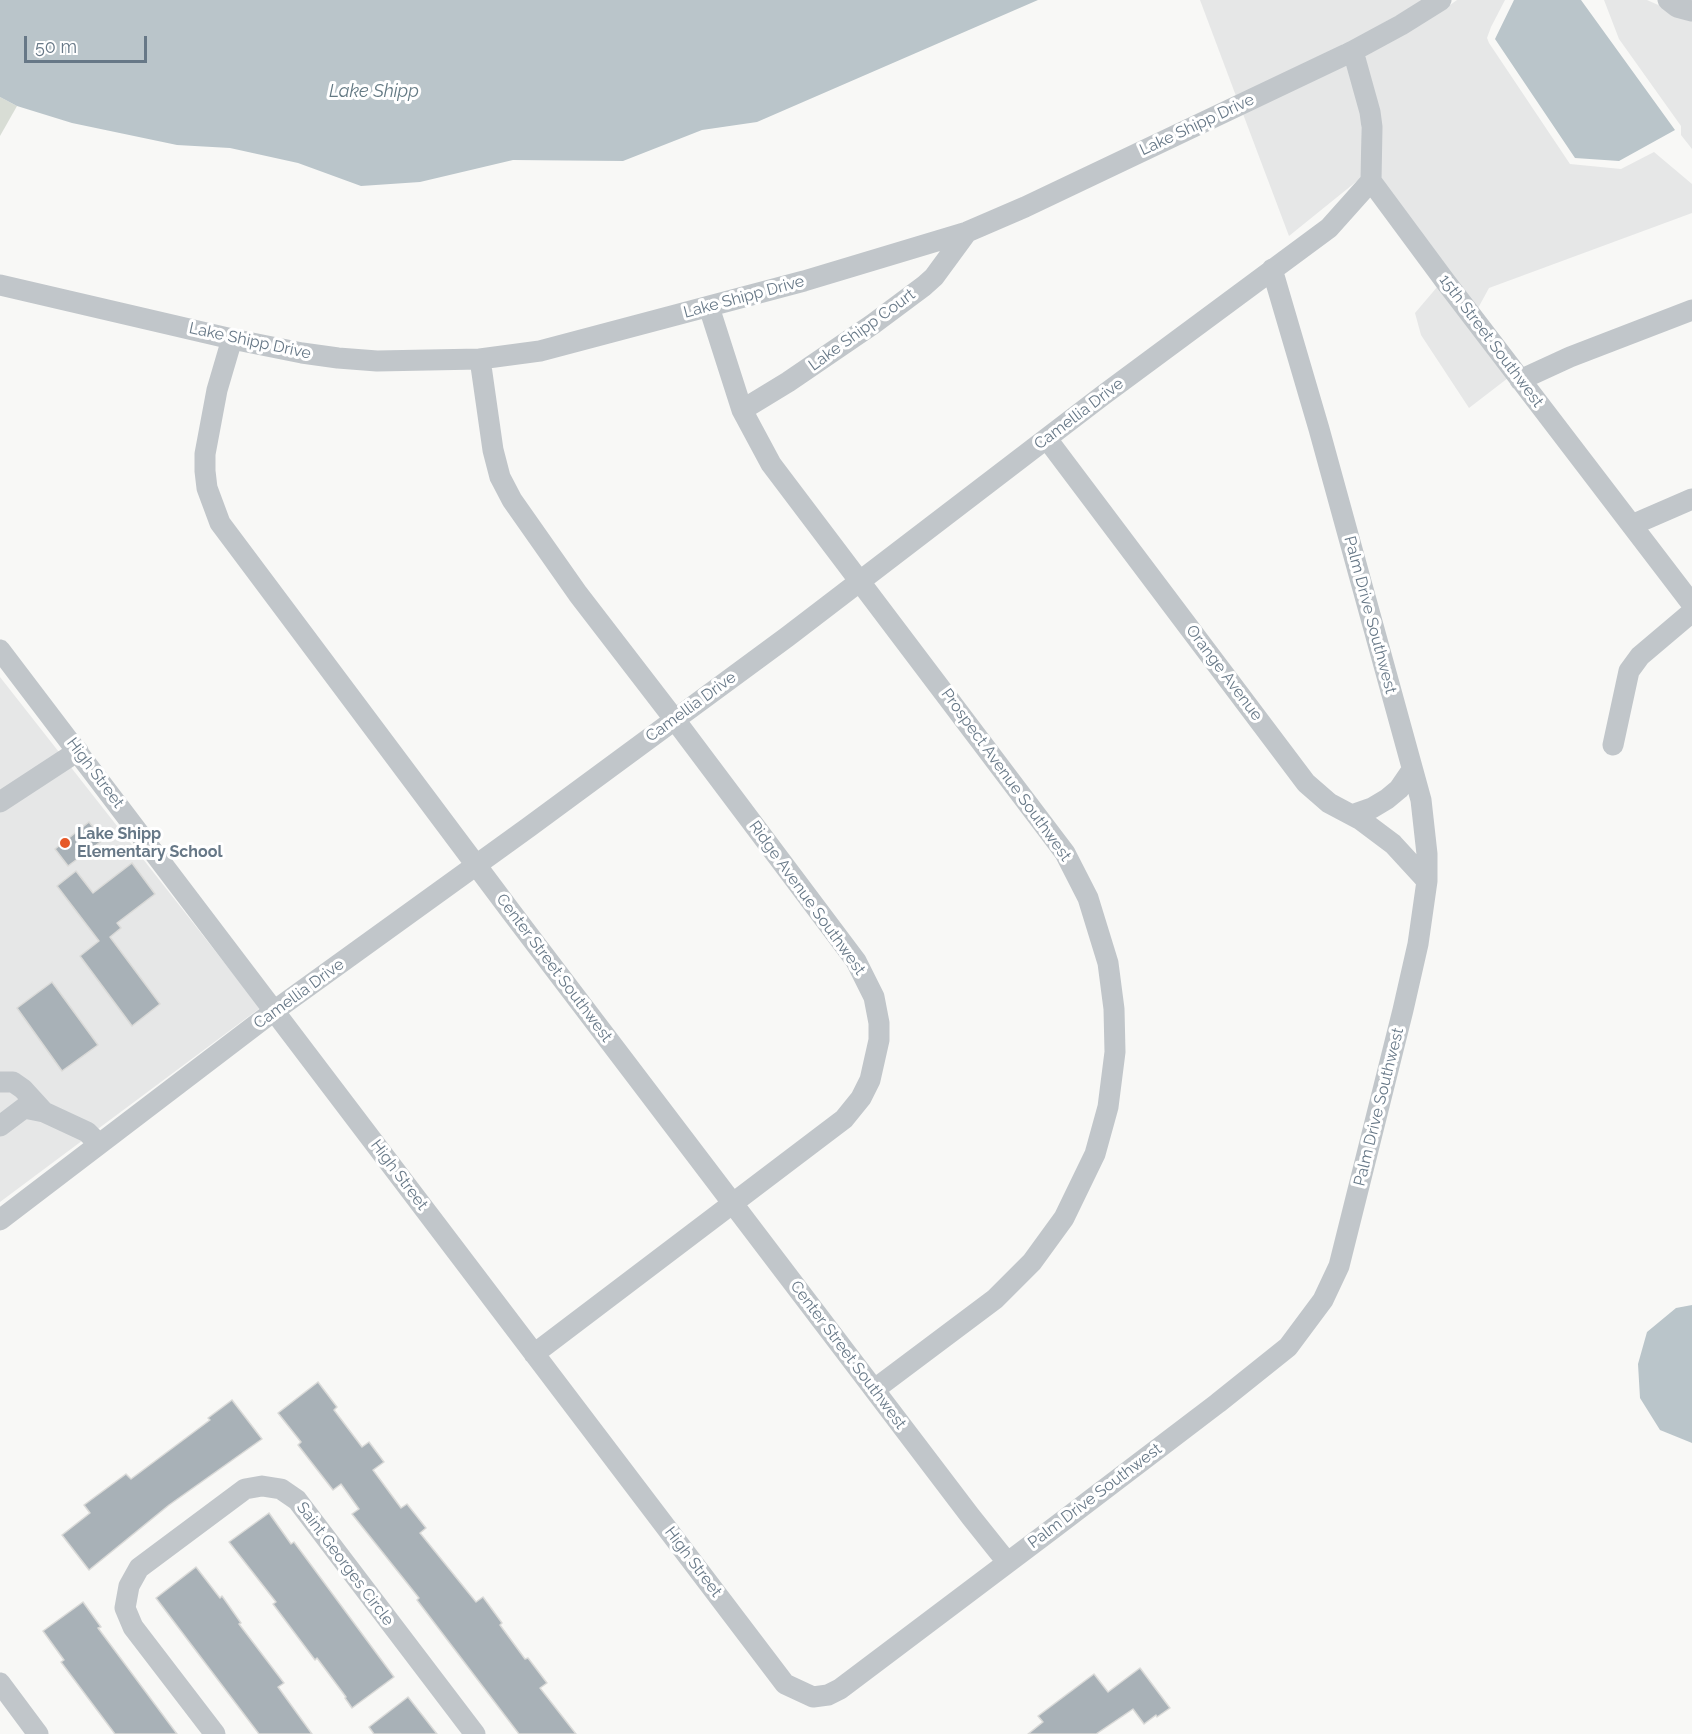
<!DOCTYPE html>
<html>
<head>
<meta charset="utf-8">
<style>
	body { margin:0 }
	#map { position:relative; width:1692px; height:1734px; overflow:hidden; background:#f8f8f6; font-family:Raleway,sans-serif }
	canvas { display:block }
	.scale { position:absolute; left:24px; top:36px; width:123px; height:27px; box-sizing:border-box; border:3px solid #677887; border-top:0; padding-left:8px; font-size:18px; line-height:21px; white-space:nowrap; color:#677887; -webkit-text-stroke:4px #fff; paint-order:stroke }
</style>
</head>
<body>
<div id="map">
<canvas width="1692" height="1734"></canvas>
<div class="scale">50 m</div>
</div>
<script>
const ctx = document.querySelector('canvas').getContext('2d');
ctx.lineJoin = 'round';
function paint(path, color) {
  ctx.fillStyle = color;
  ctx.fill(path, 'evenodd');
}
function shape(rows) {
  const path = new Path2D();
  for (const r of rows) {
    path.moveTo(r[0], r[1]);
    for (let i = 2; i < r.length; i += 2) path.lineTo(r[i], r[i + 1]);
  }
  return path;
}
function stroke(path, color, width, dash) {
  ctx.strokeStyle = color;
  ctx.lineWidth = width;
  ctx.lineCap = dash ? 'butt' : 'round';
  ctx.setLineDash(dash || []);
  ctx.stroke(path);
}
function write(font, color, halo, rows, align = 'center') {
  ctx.font = font + ' Raleway,sans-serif';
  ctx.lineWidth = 6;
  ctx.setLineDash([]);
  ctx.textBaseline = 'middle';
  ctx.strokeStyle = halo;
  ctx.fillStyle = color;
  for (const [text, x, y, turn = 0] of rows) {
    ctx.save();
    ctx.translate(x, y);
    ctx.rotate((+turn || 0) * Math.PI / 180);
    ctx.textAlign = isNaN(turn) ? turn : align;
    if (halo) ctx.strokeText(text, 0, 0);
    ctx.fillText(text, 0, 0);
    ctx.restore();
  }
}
paint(shape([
	[1200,0,1423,0,1349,43,1342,44,1342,46,1236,96],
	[1457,0,1505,0,1491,27,1487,38,1489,43,1570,164,1621,169,1654,152,1692,184,1692,213,1489,288,1477,310,1380,178,1363,57,1439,13],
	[1604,0,1647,0,1692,20,1692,149,1681,135,1681,126,1619,39],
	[1347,64,1361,113,1362,177,1289,236,1243,114],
	[1438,286,1508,378,1469,408,1421,335,1415,313],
	[0,677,260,1008,0,1202]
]), '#e6e7e7');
paint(shape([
	[0,97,17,106,0,136]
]), '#d8ddd5');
paint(shape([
	[0,0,1038,0,757,122,702,130,623,161,513,160,420,182,361,186,298,163,230,148,177,145,72,123,17,106,0,97],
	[1514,0,1581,0,1675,130,1619,161,1575,158,1495,39],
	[1692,1305,1692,1443,1660,1430,1640,1398,1638,1364,1647,1332,1676,1308]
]), '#bac5ca');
const building = shape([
	[89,822,103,840,68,866,55,849,89,822],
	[132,863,155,894,117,923,121,928,110,937,160,1004,132,1026,80,956,99,941,57,886,76,871,93,893,132,863],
	[52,982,98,1045,62,1071,17,1008,52,982],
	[318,1382,337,1407,334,1410,362,1447,369,1442,384,1462,373,1470,401,1508,407,1504,426,1528,420,1533,476,1602,483,1597,502,1623,500,1625,525,1659,528,1658,547,1683,540,1688,576,1734,519,1734,417,1600,419,1598,352,1514,359,1509,341,1484,333,1490,298,1445,301,1442,278,1413,318,1382],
	[232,1400,262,1439,169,1505,89,1570,62,1535,90,1513,84,1505,126,1474,131,1479,210,1420,208,1418,232,1400],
	[269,1513,291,1544,294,1542,394,1677,352,1708,345,1698,346,1697,317,1658,315,1660,273,1604,276,1602,229,1542,269,1513],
	[196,1567,220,1598,222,1596,241,1623,239,1624,284,1683,278,1687,312,1734,259,1734,156,1598,196,1567],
	[83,1602,101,1627,98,1628,177,1734,115,1734,61,1662,64,1660,43,1631,83,1602],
	[1140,1668,1170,1708,1157,1717,1156,1715,1144,1724,1133,1709,1096,1734,1028,1734,1043,1722,1038,1716,1094,1674,1108,1692,1140,1668],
	[408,1697,437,1734,374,1734,369,1727,408,1697]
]);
paint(building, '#a8b1b7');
stroke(building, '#dadad8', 1.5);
stroke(shape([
	[1668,0,1677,7,1692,11],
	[1353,51,1370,112,1372,127,1371,181,1445,281,1692,604],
	[0,285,232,339,302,353,338,358,377,361,480,359,540,351,804,281,967,232,1025,207,1353,51,1401,25,1441,0],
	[709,307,742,410,771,464,1065,853,1088,898,1108,963,1114,1009,1115,1052,1108,1107,1095,1154,1064,1218,1032,1262,995,1299,875,1389],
	[232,339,217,390,205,454,205,471,207,488,220,523,512,913,971,1517,1007,1562],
	[480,359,493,450,500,477,512,500,578,594,675,720,856,961,874,997,879,1023,879,1040,870,1080,861,1098,844,1119,534,1354],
	[1520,380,1570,357,1692,310],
	[742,410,788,382,873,324,924,286,934,277,967,232],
	[1047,439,1306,783,1329,803,1361,820,1393,844,1427,881],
	[1632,525,1692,499],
	[0,650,785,1684,813,1697,828,1695,840,1689,1055,1527,1218,1403,1288,1347,1323,1300,1339,1266,1403,1010,1418,944,1427,881,1427,854,1421,800,1319,429,1272,269],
	[1613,745,1629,671,1640,656,1692,612],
	[0,802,78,751],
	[1352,815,1372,808,1387,799,1399,789,1412,770],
	[0,1082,13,1082,23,1089,44,1112],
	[0,1126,24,1108,44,1112,87,1132,99,1144],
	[0,1220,274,1011,529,827,787,637,1102,396,1329,228,1371,181],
	[0,1683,38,1734],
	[215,1734,133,1627,125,1608,129,1586,139,1568,245,1489,262,1486,281,1489,297,1500,475,1734]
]), '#c1c6ca', 21);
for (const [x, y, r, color] of [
	[65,843,6,"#e65928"]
]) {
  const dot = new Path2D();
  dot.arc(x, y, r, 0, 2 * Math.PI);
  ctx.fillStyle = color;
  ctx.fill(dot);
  stroke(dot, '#fff', 2);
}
write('16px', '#677887', '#fff', [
	["Lake Shipp Drive",1197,125,-25],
	["Lake Shipp Drive",744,297,-15],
	["Lake Shipp Court",862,330,-36],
	["Lake Shipp Drive",250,341,12],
	["15th Street Southwest",1491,341,53],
	["Camellia Drive",1079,414,-37],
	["Palm Drive Southwest",1370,615,75],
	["Orange Avenue",1224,673,53],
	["Camellia Drive",691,707,-36],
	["High Street",95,773,53],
	["Prospect Avenue Southwest",1006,775,54],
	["Ridge Avenue Southwest",807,898,54],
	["Center Street Southwest",554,968,53],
	["Camellia Drive",299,994,-36],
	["Palm Drive Southwest",1379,1107,-76],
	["High Street",399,1175,53],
	["Center Street Southwest",848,1355,53],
	["Palm Drive Southwest",1095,1496,-37],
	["High Street",693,1562,53],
	["Saint Georges Circle",345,1564,53]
]);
write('bold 16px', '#677887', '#fff', [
	["Lake Shipp",77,834],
	["Elementary School",77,852]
], 'left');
write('italic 18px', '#637983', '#fff', [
	["Lake Shipp",374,92]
]);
</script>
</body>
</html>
